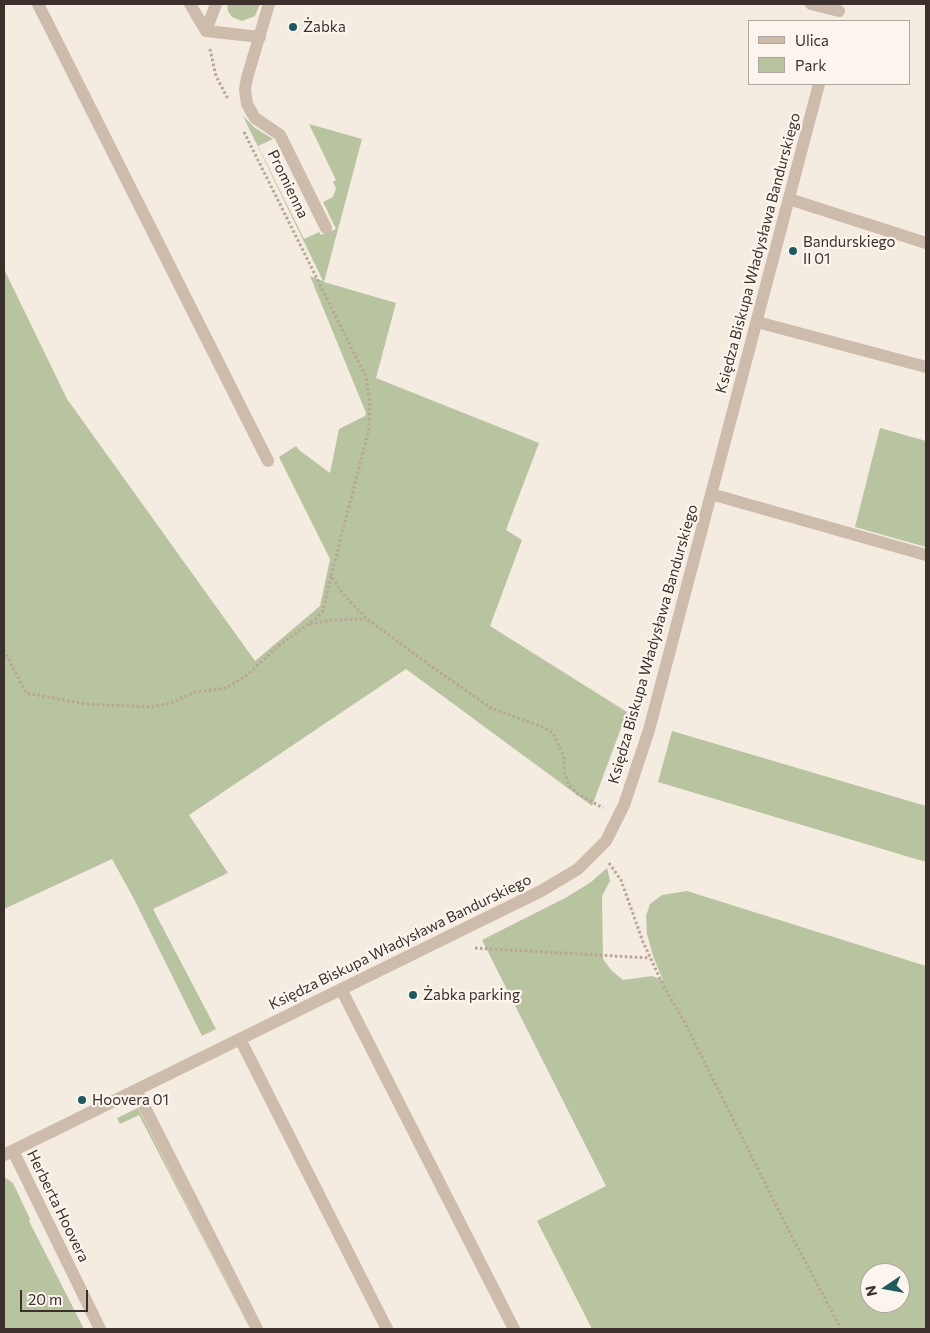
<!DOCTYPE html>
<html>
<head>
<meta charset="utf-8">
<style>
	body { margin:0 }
	#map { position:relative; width:930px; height:1333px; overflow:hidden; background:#f4ebe1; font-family:Commissioner,sans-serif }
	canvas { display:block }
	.frame { position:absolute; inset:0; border:5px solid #3b302b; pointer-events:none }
	.legend { position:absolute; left:748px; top:20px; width:162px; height:65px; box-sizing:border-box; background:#fbf5ee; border:1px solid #aea6a0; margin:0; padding:6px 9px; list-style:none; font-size:15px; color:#3b302b }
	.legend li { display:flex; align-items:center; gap:10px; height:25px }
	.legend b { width:25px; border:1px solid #aea6a0 }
	.north { position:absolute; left:860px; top:1263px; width:50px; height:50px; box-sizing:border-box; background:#fbf5ee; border:1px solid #aea6a0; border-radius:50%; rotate:258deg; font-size:14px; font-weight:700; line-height:20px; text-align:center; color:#3b302b }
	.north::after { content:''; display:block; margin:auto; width:18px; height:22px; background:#1f5a5e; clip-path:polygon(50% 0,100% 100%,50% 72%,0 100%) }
	.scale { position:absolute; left:20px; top:1290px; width:68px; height:22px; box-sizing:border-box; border:2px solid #3b302b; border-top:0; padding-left:6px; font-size:15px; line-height:18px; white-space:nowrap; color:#3b302b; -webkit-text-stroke:4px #fbf5ee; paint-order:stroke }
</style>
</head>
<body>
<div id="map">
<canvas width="930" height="1333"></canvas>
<div class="frame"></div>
<ul class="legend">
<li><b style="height:6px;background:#cdbbac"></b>Ulica</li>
<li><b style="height:14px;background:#b8c4a0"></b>Park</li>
</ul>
<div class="north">N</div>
<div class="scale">20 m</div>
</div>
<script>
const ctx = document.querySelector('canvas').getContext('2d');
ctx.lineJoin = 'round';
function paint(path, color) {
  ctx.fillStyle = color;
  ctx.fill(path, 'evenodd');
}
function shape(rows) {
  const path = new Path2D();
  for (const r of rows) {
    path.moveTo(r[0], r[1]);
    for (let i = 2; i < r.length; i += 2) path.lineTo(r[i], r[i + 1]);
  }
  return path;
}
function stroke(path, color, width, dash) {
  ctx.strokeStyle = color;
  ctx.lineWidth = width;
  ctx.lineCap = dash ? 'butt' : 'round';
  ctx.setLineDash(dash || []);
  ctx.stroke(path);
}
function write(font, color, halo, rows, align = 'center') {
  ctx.font = font + ' Commissioner,sans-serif';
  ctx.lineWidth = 4.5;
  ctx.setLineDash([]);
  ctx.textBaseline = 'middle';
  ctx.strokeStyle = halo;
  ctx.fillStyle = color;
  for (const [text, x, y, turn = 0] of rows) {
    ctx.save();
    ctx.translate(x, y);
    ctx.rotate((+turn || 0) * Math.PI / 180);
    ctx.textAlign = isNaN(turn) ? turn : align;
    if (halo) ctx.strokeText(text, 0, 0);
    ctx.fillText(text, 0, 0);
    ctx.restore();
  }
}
paint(shape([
	[227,4,260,4,255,16,242,21,232,17,228,11],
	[243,116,255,128,273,139,258,146,304,239,319,232,321,235,336,229,323,202,333,197,336,188,333,182,336,180,309,124,362,139,324,282,396,303,376,378,539,443,506,530,522,540,490,626,627,712,592,806,406,669,189,815,228,873,153,909,216,1029,202,1036,134,899,112,859,4,909,4,269,67,399,255,661,320,606,330,559,279,457,296,446,299,450,330,473,339,429,365,416,366,413,310,276,323,281],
	[880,428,926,441,926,547,855,527],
	[672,731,926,806,926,862,658,782],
	[607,868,610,881,602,896,603,959,612,971,623,980,652,976,663,980,653,956,647,934,646,916,650,904,662,895,687,891,926,966,926,1329,592,1329,537,1221,606,1186,482,940,567,897,591,882],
	[870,1273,900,1273,900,1303,870,1303],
	[138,1108,250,1329,139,1115,120,1124,117,1118],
	[4,1177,13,1183,30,1219,29,1221,84,1329,4,1329]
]), '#b8c4a0');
stroke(shape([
	[210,49,216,76,228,99],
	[244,132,366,377,370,402,369,429,331,576,343,594,367,619,421,659,491,708,545,728,553,733,564,757,564,771,569,785,578,794,603,808],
	[310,624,333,620,366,619],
	[4,650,26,693,86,704,152,707,171,703,195,692,226,688,246,676,277,647,317,618,323,611,331,576],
	[609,863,621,880,643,942,665,989,683,1019,788,1229,841,1329],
	[475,948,650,958]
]), '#b9a596', 3, [2.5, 2.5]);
stroke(shape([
	[38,4,268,461],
	[190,4,206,31],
	[269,4,247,78,245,89,247,104,255,118,280,135,326,228],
	[811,4,839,11],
	[206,31,260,37],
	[206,31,216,4],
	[789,199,926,243],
	[757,322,926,367],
	[711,494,926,555],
	[341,989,514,1329],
	[240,1039,387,1329],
	[136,1090,257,1329],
	[13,1151,100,1329],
	[4,1155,541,891,578,869,606,841,624,805,649,730,819,84]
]), '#cdbbac', 12);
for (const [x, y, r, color] of [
	[293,27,5,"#1f5a5e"],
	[793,251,5,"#1f5a5e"],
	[413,995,5,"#1f5a5e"],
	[82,1100,5,"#1f5a5e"]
]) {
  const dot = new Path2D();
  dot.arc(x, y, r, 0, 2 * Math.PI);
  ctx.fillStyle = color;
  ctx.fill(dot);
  stroke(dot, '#fbf5ee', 2);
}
write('15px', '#3b302b', '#fbf5ee', [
	["Żabka",303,27],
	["Bandurskiego",803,242],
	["II 01",803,259],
	["Żabka parking",423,995],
	["Hoovera 01",92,1100]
], 'left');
write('15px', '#3b302b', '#fbf5ee', [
	["Promienna",288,184,64],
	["Księdza Biskupa Władysława Bandurskiego",758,253,-75],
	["Księdza Biskupa Władysława Bandurskiego",653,644,-74],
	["Księdza Biskupa Władysława Bandurskiego",400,942,-26],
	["Herberta Hoovera",58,1206,64]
]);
</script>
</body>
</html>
